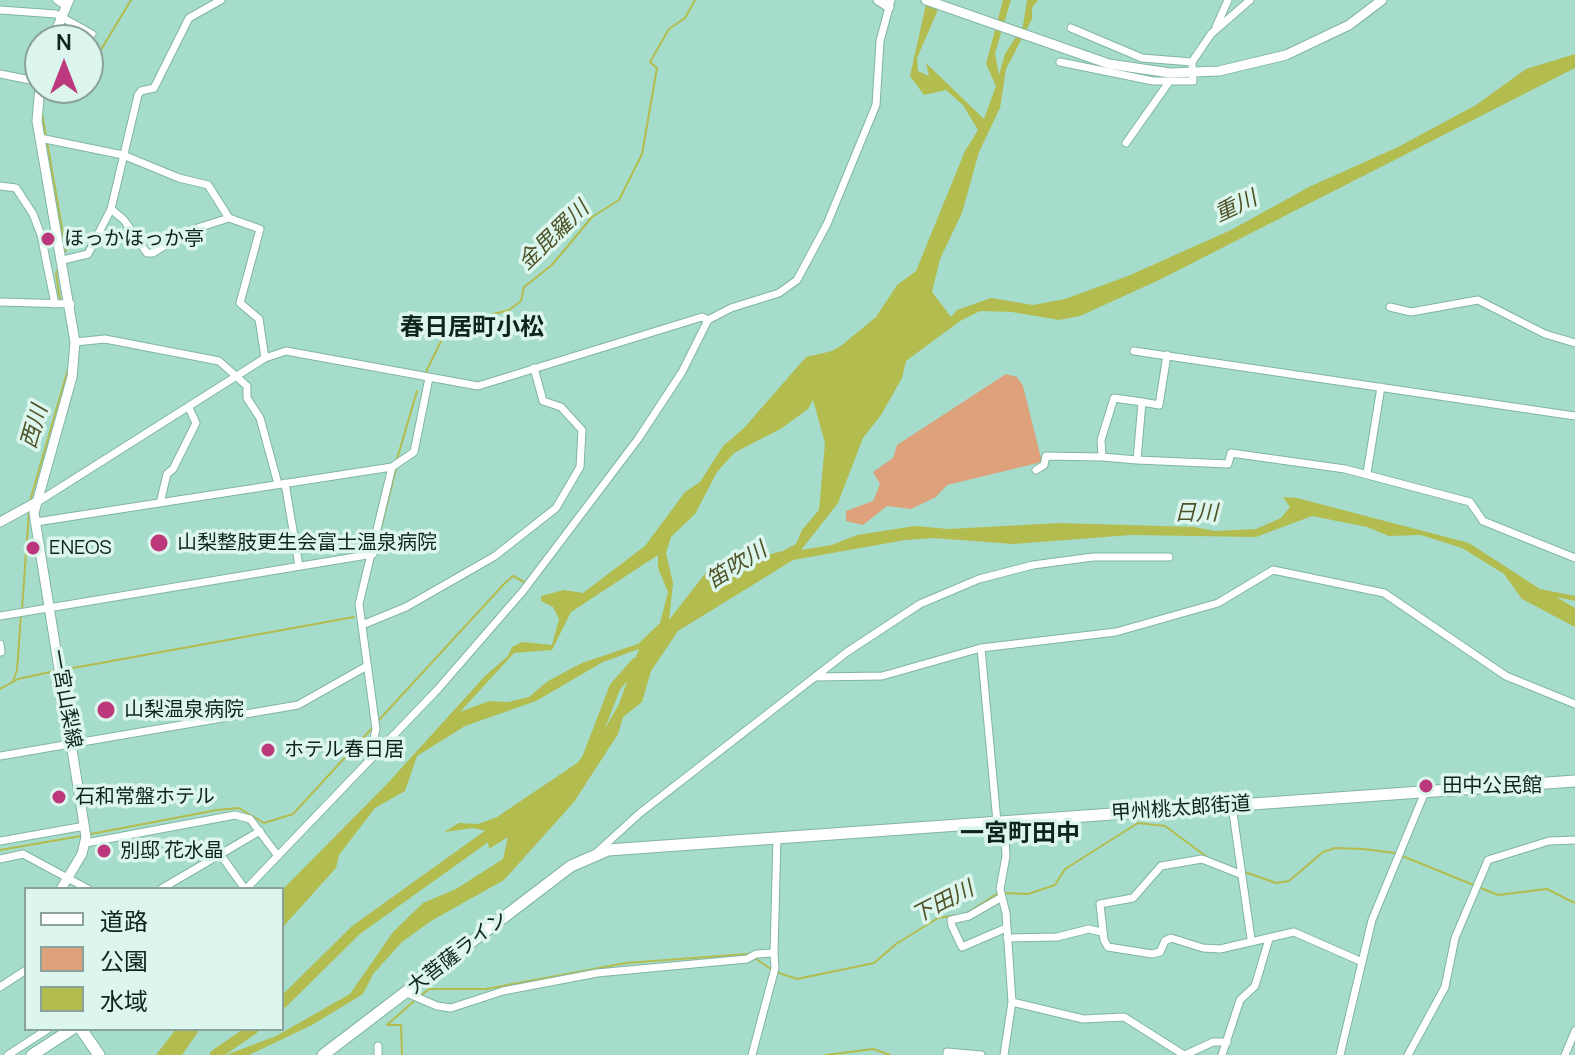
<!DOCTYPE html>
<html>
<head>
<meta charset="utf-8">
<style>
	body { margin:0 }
	#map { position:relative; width:1575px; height:1055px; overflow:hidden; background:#a6dccb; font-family:Manrope,"Noto Sans JP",sans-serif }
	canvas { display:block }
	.legend { position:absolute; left:24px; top:887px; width:260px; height:144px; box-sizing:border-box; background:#dcf6ed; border:2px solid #8aa29a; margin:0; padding:10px 14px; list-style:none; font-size:24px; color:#0e241e }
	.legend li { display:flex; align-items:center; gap:16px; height:40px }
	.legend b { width:40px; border:2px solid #8aa29a }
	.north { position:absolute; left:24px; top:24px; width:80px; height:80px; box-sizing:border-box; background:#dcf6ed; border:2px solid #8aa29a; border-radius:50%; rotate:0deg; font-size:22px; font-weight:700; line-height:32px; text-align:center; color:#0e241e }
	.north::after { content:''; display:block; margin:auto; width:28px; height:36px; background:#bc377b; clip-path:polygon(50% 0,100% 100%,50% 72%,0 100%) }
</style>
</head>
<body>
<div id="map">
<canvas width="1575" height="1055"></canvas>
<ul class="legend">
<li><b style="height:10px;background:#fff"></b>道路</li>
<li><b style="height:22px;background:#dda17b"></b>公園</li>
<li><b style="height:22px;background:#b3bc4e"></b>水域</li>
</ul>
<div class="north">N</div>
</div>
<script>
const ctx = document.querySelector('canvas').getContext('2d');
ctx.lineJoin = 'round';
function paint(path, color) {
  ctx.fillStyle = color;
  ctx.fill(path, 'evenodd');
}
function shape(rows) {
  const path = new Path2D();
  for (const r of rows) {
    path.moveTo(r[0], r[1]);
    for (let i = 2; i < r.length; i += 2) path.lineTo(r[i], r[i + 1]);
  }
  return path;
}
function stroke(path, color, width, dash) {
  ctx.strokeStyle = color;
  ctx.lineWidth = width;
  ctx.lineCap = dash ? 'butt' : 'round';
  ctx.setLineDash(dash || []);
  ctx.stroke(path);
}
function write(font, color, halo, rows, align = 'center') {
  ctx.font = font + ' Manrope,"Noto Sans JP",sans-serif';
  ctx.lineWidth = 7;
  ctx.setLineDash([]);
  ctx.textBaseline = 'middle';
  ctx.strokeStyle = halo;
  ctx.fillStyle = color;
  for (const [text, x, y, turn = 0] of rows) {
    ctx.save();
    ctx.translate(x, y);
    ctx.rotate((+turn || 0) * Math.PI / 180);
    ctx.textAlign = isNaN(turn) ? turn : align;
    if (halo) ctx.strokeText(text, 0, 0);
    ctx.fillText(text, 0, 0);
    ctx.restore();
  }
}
paint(shape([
	[1006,374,1017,377,1023,386,1042,462,947,485,936,497,911,509,887,506,863,525,846,521,846,511,873,501,880,484,873,472,893,458,897,445]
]), '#dda17b');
paint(shape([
	[927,0,938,0,937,12,917,58,918,71,929,76,926,63,984,119,996,86,986,64,1003,0,1011,0,995,53,999,75,1005,54,1023,26,1027,0,1038,0,1032,8,1032,19,1006,69,1000,108,979,152,962,213,940,259,932,292,951,317,957,310,991,298,1033,305,1065,299,1128,276,1231,230,1309,187,1398,147,1476,105,1526,69,1575,54,1575,68,1159,280,1080,316,1059,320,1012,312,980,311,960,321,906,361,902,378,881,415,863,438,838,503,801,550,832,545,857,535,915,526,949,529,1059,523,1194,527,1215,531,1256,529,1281,518,1290,507,1283,497,1297,498,1469,543,1540,589,1575,596,1575,601,1556,597,1575,608,1575,627,1522,599,1504,574,1462,548,1421,535,1389,536,1367,527,1312,516,1256,537,1131,535,1013,544,934,538,905,540,793,560,678,631,651,671,642,702,623,717,618,734,574,802,504,880,431,921,402,942,373,974,363,994,312,1025,249,1055,226,1055,276,1036,350,994,393,932,423,903,456,889,503,859,508,837,489,849,486,831,473,828,444,832,459,823,478,824,497,817,577,763,603,732,619,704,639,649,603,662,536,701,465,726,417,756,405,791,375,808,339,855,336,868,282,928,282,890,386,785,485,676,508,656,512,647,522,642,552,645,559,619,553,607,541,601,541,596,564,590,583,593,645,546,685,492,700,482,723,446,744,428,806,357,832,351,842,345,876,317,897,285,916,271,965,151,978,130,963,105,946,90,924,95,910,76],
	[813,400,825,443,819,510,802,530,796,544,783,551,759,557,741,555,708,570,669,620,673,583,666,553,671,537,695,514,717,472,734,453,782,428,808,409],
	[658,555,658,568,668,592,660,623,638,644,582,663,548,681,529,697,508,702,489,701,460,712,514,653,552,650,571,612],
	[176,1029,200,1029,182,1055,156,1055]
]), '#b3bc4e');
stroke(shape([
	[88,53,102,48,131,0],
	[43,102,46,88],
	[42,113,66,251],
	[59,267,56,274,60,300],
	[426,372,440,343,455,324,509,310,521,301,524,287,552,265,592,217,619,200,642,154,657,68,650,62,669,29,685,18,695,0],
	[397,459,417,391],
	[30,501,68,369],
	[372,564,396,469],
	[22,609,29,511],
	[62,670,354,617],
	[13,681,17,670,21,615],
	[0,689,18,679,55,671],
	[378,721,504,584,513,576,524,582],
	[91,834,217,810,239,808,264,823,293,814,374,726],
	[0,850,81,836],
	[1224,864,1236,869],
	[1242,871,1276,883,1289,881,1323,852,1335,848,1363,849,1395,853,1498,895,1547,889,1575,903],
	[1004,893,1028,894,1055,885,1065,869,1138,823,1165,826,1207,857],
	[967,913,998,893],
	[756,959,771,969],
	[776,972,797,979,874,963,896,944,938,918,957,915],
	[419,997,429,989,486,989,626,963,747,954],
	[402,1055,401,1025,387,1025,414,1001],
	[826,1055,873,1049,890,1055]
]), '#b3bc4e', 2);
stroke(shape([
	[588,757,615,687,636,663],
	[282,1003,356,930,497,829],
	[215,1055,253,1029]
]), '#b3bc4e', 11);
const minor = shape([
	[57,0,66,6],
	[0,10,56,14,92,34],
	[1216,27,1228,0],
	[1060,62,1153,81,1193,81,1192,62,1142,58,1071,28],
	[1192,62,1211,34,1250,0],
	[0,74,40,82],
	[40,138,123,155,179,178,208,185,229,218],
	[1126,143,1169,82],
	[0,186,16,188,33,214,41,235,55,304],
	[111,209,124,220,147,253,153,253,188,231,229,218,260,229,240,303,259,319,265,358],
	[63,260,88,254,111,209,138,95,141,91,154,88,189,18,221,0],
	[0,302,71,304],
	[1390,307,1411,312,1478,300,1545,334,1575,343],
	[75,342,105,339,219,361,247,386,247,398,260,418,278,484],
	[1134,351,1575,416],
	[1142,402,1159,405,1167,355],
	[1137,460,1142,402,1114,398,1101,440,1102,457,1137,460,1228,464,1231,453,1345,469,1470,502,1483,521,1575,558],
	[1036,470,1044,465,1046,456,1102,457],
	[1367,473,1381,387],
	[285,483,299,566],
	[36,503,265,358,286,351,478,386,702,317,708,320],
	[160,503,167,474,173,469,196,423,189,408],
	[36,522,392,467,414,452,429,378],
	[0,616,373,554],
	[362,625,406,607,495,556,556,508,580,467,582,430,561,407,543,401,534,368],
	[0,644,1,652],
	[981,648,997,822],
	[815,677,882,676,981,648,1116,632,1218,603,1273,570,1384,593,1506,676,1575,704],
	[0,756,298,705,367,666],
	[370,757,376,729,359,604,392,467],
	[1232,806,1251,939],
	[1004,822,1006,856,1000,889,1006,913,1012,1002,1004,1055],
	[0,841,85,826],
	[86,843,235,815,250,819,278,856],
	[596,853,640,813,847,652,920,604,979,579,1033,565,1093,557,1169,557],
	[220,854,245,889],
	[0,859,23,854,88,889],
	[1240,874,1202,859,1161,866,1133,898,1100,904,1104,940,1108,947,1152,954,1160,952,1165,941,1171,938,1203,948,1220,949,1294,932,1360,961],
	[161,889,260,831],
	[246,889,438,689,523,591,638,439,682,372,708,320,731,308,779,293,797,280,827,224,876,105,880,41,891,0],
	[1002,897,969,916,951,920,952,926,962,947,1006,928],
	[1007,938,1057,937,1089,929,1101,932],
	[0,987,26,970],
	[407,993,437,1006,451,1008,503,991,597,973,747,959,756,954,774,953,777,837],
	[1012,1002,1083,1019,1124,1017,1184,1055],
	[378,1046,378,1055],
	[8,1055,48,1029],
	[752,1055,775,968,774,953],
	[947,1055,947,1052,981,1055],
	[1185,1055,1213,1042,1227,1042],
	[1222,1055,1240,1000,1255,986,1269,939],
	[1340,1055,1372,920,1425,792],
	[1408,1055,1445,987,1455,938,1488,860,1549,841,1575,840],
	[1565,1055,1575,1031]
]);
const major = shape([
	[878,0,889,7],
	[926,0,1109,64,1170,73,1219,71,1286,55,1349,25,1382,0],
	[52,40,69,0],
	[40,86,37,121,75,342,72,377,34,513,86,837,82,854,61,889],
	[0,522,35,503]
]);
const highway = shape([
	[81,1029,99,1055],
	[32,1055,72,1029],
	[323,1055,571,866,608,850,1575,781]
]);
stroke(minor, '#80b5a5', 9);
stroke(major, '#80b5a5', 11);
stroke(highway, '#80b5a5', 13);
stroke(minor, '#fff', 7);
stroke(major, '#fff', 9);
stroke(highway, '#fff', 11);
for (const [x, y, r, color] of [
	[48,239,8,"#bc377b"],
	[159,543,10,"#bc377b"],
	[33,548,8,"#bc377b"],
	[106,710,10,"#bc377b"],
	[268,750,8,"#bc377b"],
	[1426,786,8,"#bc377b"],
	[59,797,8,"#bc377b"],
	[104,851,8,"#bc377b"]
]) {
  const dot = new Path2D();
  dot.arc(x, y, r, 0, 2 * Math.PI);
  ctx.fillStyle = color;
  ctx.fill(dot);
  stroke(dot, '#dcf6ed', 3);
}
write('20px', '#0e241e', '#dcf6ed', [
	["ほっかほっか亭",64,239],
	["山梨整肢更生会富士温泉病院",177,543],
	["ENEOS",49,548],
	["山梨温泉病院",124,710],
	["ホテル春日居",284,750],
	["田中公民館",1442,786],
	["石和常盤ホテル",75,797],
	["別邸 花水晶",120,851]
], 'left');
write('20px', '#0e241e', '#dcf6ed', [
	["一宮山梨線",65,699,80],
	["甲州桃太郎街道",1181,809,-4],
	["大菩薩ライン",458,953,-38]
]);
write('italic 22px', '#4f5327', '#dcf6ed', [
	["重川",1236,207,-25],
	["金毘羅川",554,236,-44],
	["西川",35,427,-74],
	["日川",1196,514],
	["笛吹川",737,566,-32],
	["下田川",943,903,-27]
]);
write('bold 24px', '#0e241e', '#dcf6ed', [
	["春日居町小松",472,328],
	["一宮町田中",1020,834]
]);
</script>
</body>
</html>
